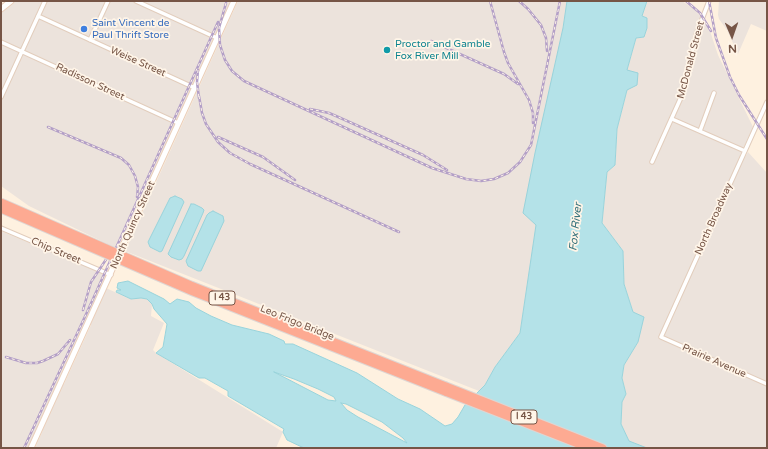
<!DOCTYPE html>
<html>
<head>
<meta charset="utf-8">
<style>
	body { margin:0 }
	#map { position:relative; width:768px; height:449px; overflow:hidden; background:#fef1e0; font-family:"Varela Round",sans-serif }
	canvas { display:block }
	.frame { position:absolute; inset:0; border:2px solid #765546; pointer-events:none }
	.north { position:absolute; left:712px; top:16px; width:40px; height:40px; -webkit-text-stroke:3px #fff5e8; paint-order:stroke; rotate:178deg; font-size:11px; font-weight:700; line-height:16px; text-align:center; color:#765546 }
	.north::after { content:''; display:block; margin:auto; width:14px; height:18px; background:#765546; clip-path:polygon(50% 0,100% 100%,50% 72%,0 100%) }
</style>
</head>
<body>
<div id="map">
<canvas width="768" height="449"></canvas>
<div class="frame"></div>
<div class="north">N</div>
</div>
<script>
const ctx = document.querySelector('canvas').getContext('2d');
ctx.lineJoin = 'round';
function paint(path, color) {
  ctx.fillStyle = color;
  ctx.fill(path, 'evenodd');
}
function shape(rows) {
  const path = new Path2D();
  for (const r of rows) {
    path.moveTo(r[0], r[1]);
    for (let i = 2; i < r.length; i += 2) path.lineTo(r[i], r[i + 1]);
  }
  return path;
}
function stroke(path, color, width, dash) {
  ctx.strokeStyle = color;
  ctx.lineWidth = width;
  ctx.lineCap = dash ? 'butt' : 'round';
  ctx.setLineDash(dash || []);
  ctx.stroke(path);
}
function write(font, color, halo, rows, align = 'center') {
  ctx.font = font + ' "Varela Round",sans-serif';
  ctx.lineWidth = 3.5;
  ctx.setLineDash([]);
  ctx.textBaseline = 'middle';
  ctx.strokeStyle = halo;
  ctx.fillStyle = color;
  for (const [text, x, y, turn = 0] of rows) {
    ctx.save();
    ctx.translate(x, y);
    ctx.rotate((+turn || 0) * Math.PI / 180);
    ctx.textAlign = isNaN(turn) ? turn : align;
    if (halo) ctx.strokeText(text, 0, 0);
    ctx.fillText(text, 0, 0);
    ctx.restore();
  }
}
paint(shape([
	[14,1,231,1,118,249,29,206,1,186,1,12],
	[238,1,567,1,537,224,520,333,495,367,485,385,479,391,125,251],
	[647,1,682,1,694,9,702,18,710,31,718,55,753,127,740,155,745,157,748,152,767,173,767,448,647,448,629,442,621,424,622,402,626,394,622,378,624,365,638,342,633,312,624,284,623,251,602,223,607,172,615,165,617,129,627,90,627,70,636,38,644,37,647,28,647,18,642,16],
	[719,1,767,1,767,31,751,24,738,54,727,30,719,19,718,15],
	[1,231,99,272,105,277,101,286,108,289,131,299,141,298,147,299,152,304,151,316,164,323,153,350,156,353,283,432,276,448,35,448,43,430,38,427,28,448,1,448],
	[85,323,91,325,64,384,58,381]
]), '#ece3dc');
const water = shape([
	[567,1,647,1,642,16,647,18,647,28,644,37,636,38,627,70,638,73,637,85,627,90,617,129,615,165,607,172,602,223,623,251,624,284,633,312,644,317,638,342,624,365,622,378,626,394,622,402,621,424,629,441,647,448,304,448,287,440,283,432,284,429,228,396,228,391,205,378,199,378,156,353,163,347,167,324,154,309,152,304,147,299,141,298,131,299,116,292,117,290,121,290,117,288,118,283,128,281,164,299,170,304,177,299,189,302,196,308,211,316,232,325,269,334,284,341,285,344,293,344,357,373,398,399,420,409,445,426,452,424,458,417,465,405,485,385,495,367,520,333,536,225,523,213,535,153,563,28,567,1],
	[274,372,294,379,318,389,334,397,336,401,328,400,274,372],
	[341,403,346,404,382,422,403,438,407,443,358,417,347,410,341,403],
	[175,196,182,199,184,202,162,251,160,252,150,247,148,242,170,198,175,196],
	[191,204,194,204,202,208,204,210,203,213,184,256,182,259,179,260,171,257,168,254,191,204],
	[213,211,223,216,224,221,201,271,198,271,188,266,186,261,207,215,209,213,213,211]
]);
paint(water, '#b4e2e8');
stroke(water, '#99d3db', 1);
const street = shape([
	[136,1,217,38],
	[38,16,195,88],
	[90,40,108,1],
	[1,42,178,123],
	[1,97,45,1],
	[767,102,661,337,767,384],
	[672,119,745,151],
	[700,131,714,93],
	[652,162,683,93,696,35,709,1],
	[1,228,111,275]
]);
const secondary = shape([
	[1,9,11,1],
	[31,448,234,1]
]);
const highway = shape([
	[446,386,603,448],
	[445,392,588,448]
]);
stroke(street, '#e2cdbc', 5.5);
stroke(secondary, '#eacfbb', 7);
stroke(highway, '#ded6d3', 9);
stroke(street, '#fff', 3.5);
stroke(secondary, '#fff', 5);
stroke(highway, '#fdaa92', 7);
const rail = shape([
	[490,1,504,52,508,63,529,100,533,113,533,123],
	[519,1,528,9,541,25,546,38,547,51],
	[686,1,700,13,711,31],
	[709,1,716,38,730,77,739,95,767,139],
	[226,3,219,28,220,45,225,60,232,71,244,81,432,168,466,179,481,181,494,179,508,173,520,162,531,145,560,1],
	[431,41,504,74,518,84],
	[198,70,197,82,199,98],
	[199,96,202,113,206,124,218,142,230,153,250,164,399,232],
	[310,109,329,113,336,116,423,155,447,170],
	[48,127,121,158,129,165,135,176,138,187,137,197],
	[218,137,263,157,295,180],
	[83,310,91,282,107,258],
	[6,357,26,363,37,363,43,361,58,354,70,340],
	[24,448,88,310,218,22]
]);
stroke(rail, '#b39fc7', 2.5);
stroke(rail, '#fff5e8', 1, [3]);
const highwayBridge = shape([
	[1,202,191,285,446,386],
	[1,209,193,292,445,392]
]);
stroke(highwayBridge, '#ded6d3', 9, []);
stroke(highwayBridge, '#fdaa92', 7);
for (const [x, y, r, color] of [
	[84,29,4,"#3f7fe0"],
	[387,50,4,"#0f9aa8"]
]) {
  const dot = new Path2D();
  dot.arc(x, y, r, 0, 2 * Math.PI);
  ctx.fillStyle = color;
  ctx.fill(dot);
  stroke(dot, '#fff5e8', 1.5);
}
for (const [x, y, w] of [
	[222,298,26],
	[524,417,26]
]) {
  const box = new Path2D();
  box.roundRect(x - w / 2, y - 7, w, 14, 3);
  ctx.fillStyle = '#fff5e8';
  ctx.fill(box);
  stroke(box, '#765546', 1);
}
write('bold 9px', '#765546', null, [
	["I 43",222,298],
	["I 43",524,417]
]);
write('10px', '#366cbe', '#fff5e8', [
	["Saint Vincent de",92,23],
	["Paul Thrift Store",92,35]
], 'left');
write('10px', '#0d838f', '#fff5e8', [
	["Proctor and Gamble",395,44],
	["Fox River Mill",395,56]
], 'left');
write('10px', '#765546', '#fff5e8', [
	["McDonald Street",691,60,-75],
	["Weise Street",138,62,24],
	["Radisson Street",90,82,25],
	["North Broadway",714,219,-66],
	["North Quincy Street",133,225,-66],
	["Chip Street",56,251,23],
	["Leo Frigo Bridge",297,323,22],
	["Prairie Avenue",714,361,24]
]);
write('italic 11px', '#39747d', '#fff5e8', [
	["Fox River",576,227,-84]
]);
</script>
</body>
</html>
